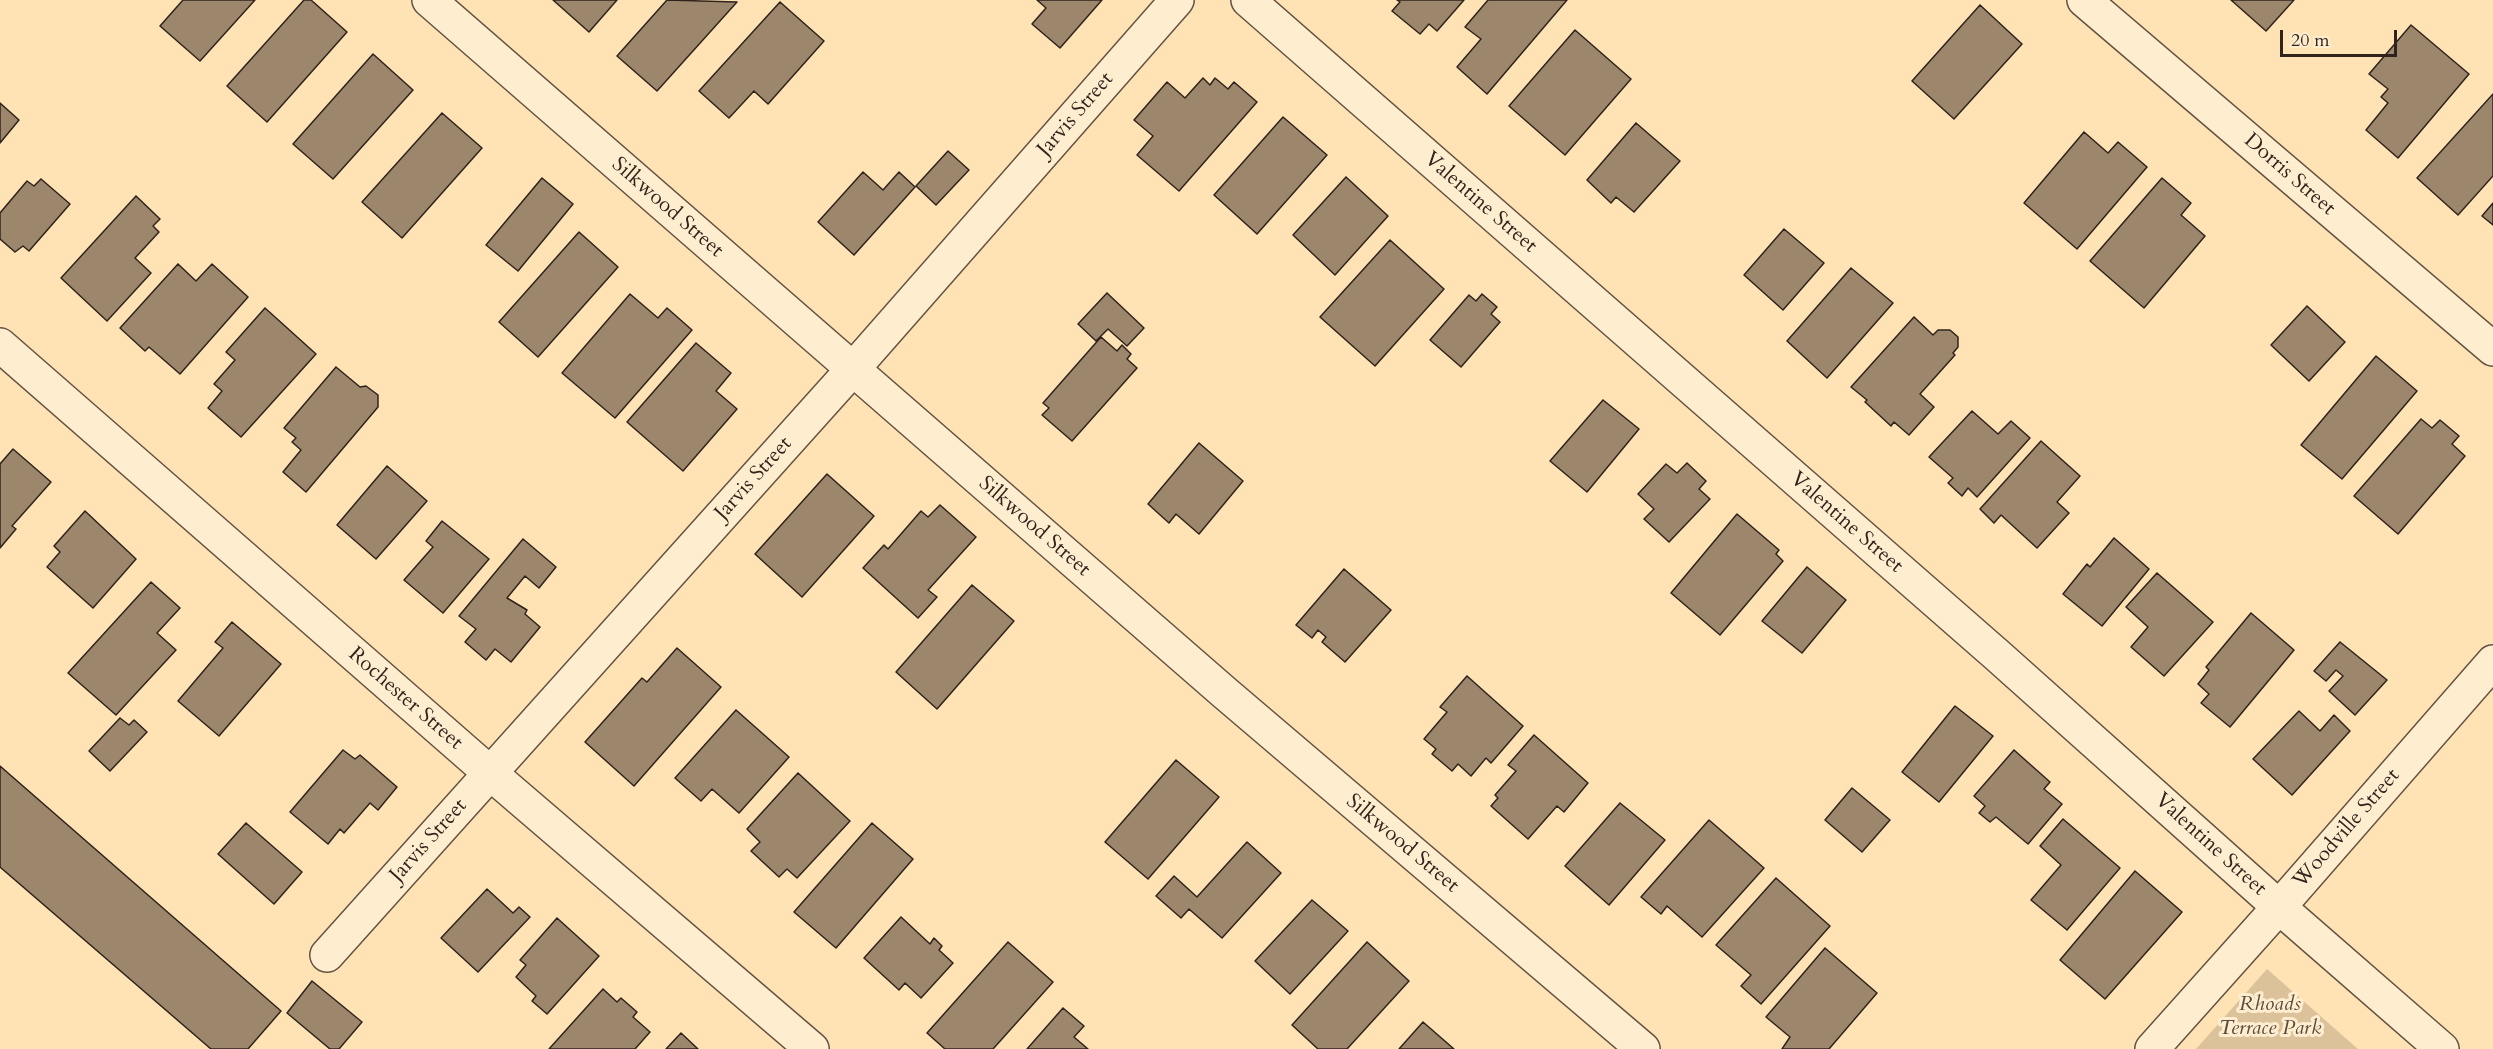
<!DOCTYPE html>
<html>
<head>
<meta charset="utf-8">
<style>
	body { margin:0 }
	#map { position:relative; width:2493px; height:1049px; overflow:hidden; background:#ffe3b5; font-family:Cardo,serif }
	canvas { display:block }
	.scale { position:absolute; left:2280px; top:30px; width:117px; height:27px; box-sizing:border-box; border:3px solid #30231d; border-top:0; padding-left:8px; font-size:18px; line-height:21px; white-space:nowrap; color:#30231d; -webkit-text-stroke:4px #ffedcf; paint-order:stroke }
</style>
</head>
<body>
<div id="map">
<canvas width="2493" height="1049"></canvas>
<div class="scale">20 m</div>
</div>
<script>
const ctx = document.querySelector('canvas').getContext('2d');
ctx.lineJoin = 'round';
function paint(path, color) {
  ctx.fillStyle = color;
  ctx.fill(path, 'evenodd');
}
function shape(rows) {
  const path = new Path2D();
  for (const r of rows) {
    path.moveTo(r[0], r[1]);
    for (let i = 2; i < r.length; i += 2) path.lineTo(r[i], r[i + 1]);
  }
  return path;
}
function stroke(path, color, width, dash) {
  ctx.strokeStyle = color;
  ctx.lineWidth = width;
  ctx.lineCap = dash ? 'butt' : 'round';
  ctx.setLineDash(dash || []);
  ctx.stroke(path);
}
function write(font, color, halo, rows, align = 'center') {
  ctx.font = font + ' Cardo,serif';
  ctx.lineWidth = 6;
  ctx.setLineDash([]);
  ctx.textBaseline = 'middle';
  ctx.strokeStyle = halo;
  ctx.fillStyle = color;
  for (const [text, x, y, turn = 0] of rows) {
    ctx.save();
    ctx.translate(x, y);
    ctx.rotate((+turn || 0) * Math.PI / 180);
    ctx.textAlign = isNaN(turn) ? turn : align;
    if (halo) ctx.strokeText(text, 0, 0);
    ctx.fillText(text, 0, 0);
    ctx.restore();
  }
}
paint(shape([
	[2267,969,2358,1049,2196,1049]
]), '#dcc29b');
const building = shape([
	[183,0,255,0,200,61,160,26,183,0],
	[304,0,311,0,347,32,267,122,227,86,304,0],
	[553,0,617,0,589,32,553,0],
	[667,0,737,2,657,91,617,56,667,0],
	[1037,0,1102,0,1060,48,1032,24,1046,8,1037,0],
	[1397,0,1464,0,1437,31,1429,24,1420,34,1392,11,1400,2,1397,0],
	[1488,0,1567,0,1487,94,1457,67,1481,39,1465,27,1488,0],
	[2231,0,2294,0,2266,31,2231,0],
	[780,2,824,41,768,104,754,91,729,118,699,91,780,2],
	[1980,5,2022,44,1954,119,1912,81,1980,5],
	[2411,25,2469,74,2398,158,2366,130,2388,103,2381,97,2388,89,2369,74,2411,25],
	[1575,30,1631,79,1565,155,1509,106,1575,30],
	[373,54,413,90,333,179,293,144,373,54],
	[1203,78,1210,85,1215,78,1228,89,1234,82,1257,102,1179,191,1137,155,1153,136,1134,120,1167,82,1185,98,1203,78],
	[2493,94,2493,176,2458,215,2417,178,2493,94],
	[0,103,19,120,0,143,0,103],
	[442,113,482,148,402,238,362,202,442,113],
	[1283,117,1327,155,1257,234,1214,195,1283,117],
	[1636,123,1680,161,1634,212,1616,197,1611,203,1587,180,1636,123],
	[2084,132,2108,153,2118,142,2147,167,2077,249,2024,203,2084,132],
	[948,151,969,170,936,205,916,186,948,151],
	[863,172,883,190,899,172,915,187,854,255,818,222,863,172],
	[1346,177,1388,216,1335,275,1293,235,1346,177],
	[542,178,573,204,518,271,486,245,542,178],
	[2162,178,2191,203,2181,215,2205,236,2144,308,2090,261,2162,178],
	[41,179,70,204,29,251,23,246,15,252,0,239,0,213,27,181,34,186,41,179],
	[136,196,160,219,153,226,159,232,135,258,151,273,107,321,61,278,136,196],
	[2493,203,2493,225,2482,216,2493,203],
	[1784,229,1824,263,1783,310,1744,275,1784,229],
	[579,232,618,267,538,357,499,322,579,232],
	[1390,240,1444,289,1375,366,1320,317,1390,240],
	[178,264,196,281,212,264,248,297,180,374,149,347,145,351,120,328,178,264],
	[1851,268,1893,303,1827,378,1787,341,1851,268],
	[1107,293,1144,328,1127,346,1108,329,1096,341,1078,324,1107,293],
	[630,294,658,318,667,308,692,330,615,418,562,373,630,294],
	[1482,294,1497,307,1491,314,1500,322,1461,367,1430,340,1469,295,1476,301,1482,294],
	[2307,306,2345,342,2309,381,2271,345,2307,306],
	[265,308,316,354,241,437,208,408,222,391,214,384,235,360,226,352,265,308],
	[1914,317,1933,335,1938,330,1950,330,1958,337,1958,347,1953,353,1955,355,1920,394,1934,407,1909,435,1894,422,1891,426,1865,402,1867,400,1851,387,1914,317],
	[1101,337,1117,351,1122,345,1131,354,1127,359,1137,368,1072,441,1042,415,1049,408,1043,403,1101,337],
	[696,343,731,373,716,391,737,409,683,471,627,422,696,343],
	[2376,356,2417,391,2342,479,2301,445,2376,356],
	[336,367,360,387,366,386,378,395,378,407,306,492,283,472,301,450,292,442,296,438,284,428,336,367],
	[1603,400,1639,429,1587,492,1550,461,1603,400],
	[1972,411,1998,434,2011,421,2030,438,1977,497,1968,488,1962,496,1948,483,1953,478,1929,457,1972,411],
	[2421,419,2432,428,2440,420,2459,436,2452,444,2465,456,2398,534,2354,496,2421,419],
	[2041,441,2080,476,2057,502,2069,513,2037,548,2001,515,1994,523,1980,509,2041,441],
	[1199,443,1243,481,1199,534,1176,514,1169,523,1148,504,1199,443],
	[13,449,51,482,12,526,16,529,0,548,0,464,13,449],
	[1687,463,1706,481,1699,489,1710,499,1669,542,1644,519,1654,509,1638,494,1666,464,1677,473,1687,463],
	[387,466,427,501,376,559,337,525,387,466],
	[827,474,874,516,802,597,755,554,827,474],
	[940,505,976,537,928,590,937,597,918,618,863,568,884,545,888,549,921,511,928,517,940,505],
	[85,511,136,559,93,608,47,567,60,552,54,546,85,511],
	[1737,514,1779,550,1776,554,1783,561,1720,635,1671,593,1737,514],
	[442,521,489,559,443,613,404,580,433,547,426,541,442,521],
	[2114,538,2149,569,2102,626,2063,594,2087,564,2090,567,2114,538],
	[523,539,556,567,539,588,525,576,507,598,527,610,525,614,540,627,511,662,495,649,486,660,465,642,476,629,459,616,523,539],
	[1807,567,1846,600,1802,653,1762,621,1807,567],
	[1344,569,1391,610,1345,662,1322,642,1326,637,1318,630,1312,638,1296,625,1344,569],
	[2157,573,2213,622,2164,676,2131,647,2148,627,2126,607,2157,573],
	[151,582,180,608,157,633,176,650,116,715,68,673,151,582],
	[972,585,1014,621,937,709,896,672,972,585],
	[2251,613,2294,650,2230,727,2201,703,2209,694,2198,684,2209,670,2206,667,2251,613],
	[232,622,281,664,219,736,178,701,223,648,215,642,232,622],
	[2340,642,2387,680,2355,715,2329,691,2343,676,2336,670,2326,681,2314,671,2340,642],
	[677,648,721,687,634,786,585,742,642,678,647,682,677,648],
	[1467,676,1523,726,1491,763,1486,758,1471,776,1458,764,1452,771,1432,754,1436,749,1424,739,1447,712,1440,707,1467,676],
	[1955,706,1993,736,1939,802,1902,772,1955,706],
	[736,710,789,757,739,813,712,789,701,801,675,778,736,710],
	[2299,711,2320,731,2334,715,2350,731,2292,795,2253,759,2299,711],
	[120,718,129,725,134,720,147,732,110,771,89,751,120,718],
	[1534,735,1588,783,1564,812,1557,806,1528,839,1491,806,1498,798,1495,795,1516,771,1508,765,1534,735],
	[343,750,355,759,360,755,397,787,378,810,370,803,344,833,340,829,328,844,290,812,343,750],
	[2014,750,2050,782,2044,789,2062,804,2028,844,1996,817,1990,822,1979,813,1985,806,1974,796,2014,750],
	[1176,760,1219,797,1148,879,1105,842,1176,760],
	[0,766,281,1011,248,1049,211,1049,0,867,0,766],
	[798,773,850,821,797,878,787,869,779,877,751,851,760,842,747,829,798,773],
	[1852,788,1890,820,1862,852,1825,820,1852,788],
	[1620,803,1665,840,1609,905,1565,866,1620,803],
	[2063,819,2120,868,2067,930,2031,900,2061,865,2040,846,2063,819],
	[1709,820,1764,868,1702,937,1667,906,1661,914,1641,897,1709,820],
	[246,823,302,872,274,904,218,854,246,823],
	[872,823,913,859,836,948,794,912,872,823],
	[1247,842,1281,873,1222,938,1189,909,1181,918,1156,896,1174,876,1197,897,1247,842],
	[2135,871,2182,912,2105,999,2060,960,2135,871],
	[1776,878,1830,926,1761,1004,1741,986,1751,975,1716,945,1776,878],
	[487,889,513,913,519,907,530,917,478,972,441,938,487,889],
	[1312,900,1348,931,1290,994,1255,961,1312,900],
	[901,917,930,944,934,938,942,946,939,950,953,963,921,998,905,983,899,990,864,958,901,917],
	[557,918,599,956,547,1014,532,1001,536,996,516,977,526,965,520,960,557,918],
	[1008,942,1053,982,993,1049,945,1049,927,1033,1008,942],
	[1367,942,1409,981,1347,1049,1318,1049,1292,1025,1367,942],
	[1825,948,1877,993,1829,1049,1782,1049,1790,1037,1766,1017,1825,948],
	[312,981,362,1022,339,1049,330,1049,287,1013,312,981],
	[603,989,617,1002,621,998,637,1012,633,1017,650,1032,635,1049,549,1049,603,989],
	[1063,1008,1084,1026,1074,1037,1088,1049,1027,1049,1063,1008],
	[1423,1022,1454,1049,1399,1049,1423,1022],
	[681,1033,698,1049,666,1049,681,1033]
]);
paint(building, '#9c876c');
stroke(building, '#30231d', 1.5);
const street = shape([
	[429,0,1225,693,1643,1049],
	[1248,0,1997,655,2279,907,2442,1049],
	[2084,0,2493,349],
	[0,345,490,773,812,1049],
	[327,955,852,370,1177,0],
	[2152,1049,2279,907,2493,662]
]);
stroke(street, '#645343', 36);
stroke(street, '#ffedcf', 33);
write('21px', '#30231d', '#ffedcf', [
	["Jarvis Street",1076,115,-49],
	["Dorris Street",2289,175,41],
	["Valentine Street",1480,203,41],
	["Silkwood Street",667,208,41],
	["Jarvis Street",754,479,-48],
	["Valentine Street",1846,523,41],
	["Silkwood Street",1034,527,41],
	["Rochester Street",405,699,41],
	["Woodville Street",2347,829,-49],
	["Jarvis Street",429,841,-48],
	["Silkwood Street",1402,844,40],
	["Valentine Street",2210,845,42]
]);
write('italic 21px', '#5b4b3c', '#ffedcf', [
	["Rhoads",2270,1005],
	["Terrace Park",2270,1029]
]);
</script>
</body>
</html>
